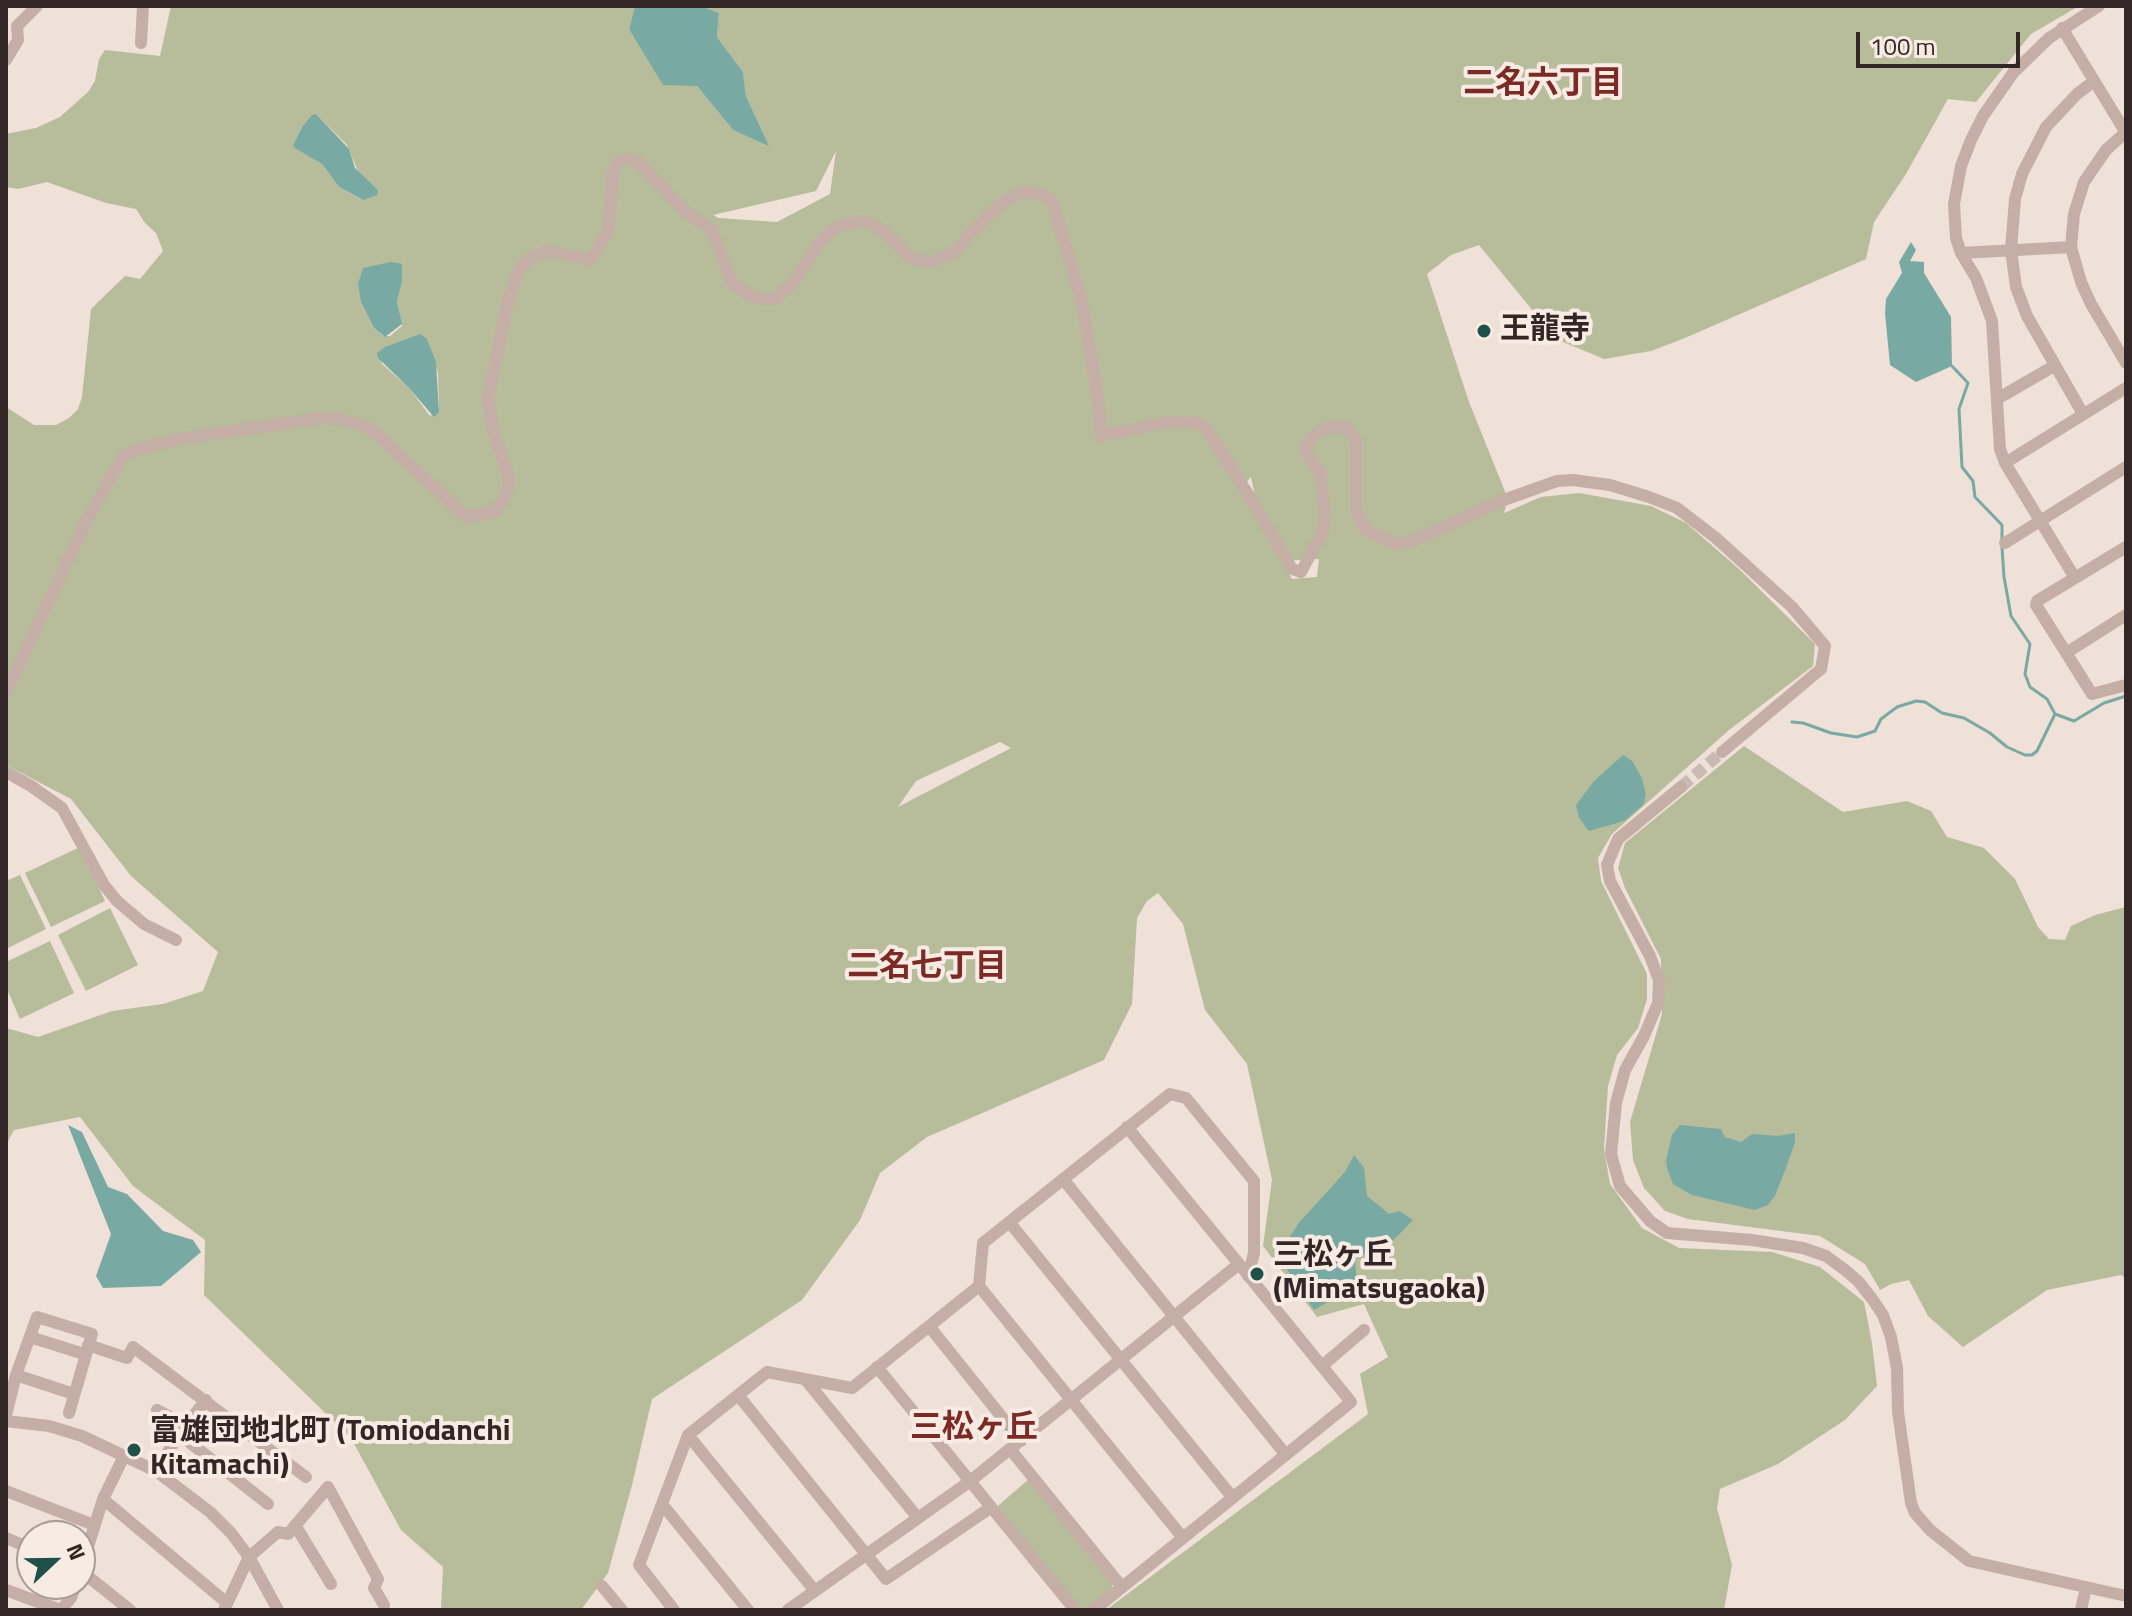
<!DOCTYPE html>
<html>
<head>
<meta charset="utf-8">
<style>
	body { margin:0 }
	#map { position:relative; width:2132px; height:1616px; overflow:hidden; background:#efe0d8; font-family:"Titillium Web",sans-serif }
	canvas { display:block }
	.frame { position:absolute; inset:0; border:8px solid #322726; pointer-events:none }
	.north { position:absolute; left:16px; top:1520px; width:80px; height:80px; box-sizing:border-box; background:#f7ebe4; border:2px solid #a89d98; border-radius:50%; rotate:68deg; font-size:22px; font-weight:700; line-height:32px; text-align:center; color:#322726 }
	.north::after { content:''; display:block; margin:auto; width:28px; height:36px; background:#1f504a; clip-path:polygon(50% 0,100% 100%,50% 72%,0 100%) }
	.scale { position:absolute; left:1856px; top:32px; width:164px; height:36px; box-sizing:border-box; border:4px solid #322726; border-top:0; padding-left:10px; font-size:24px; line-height:28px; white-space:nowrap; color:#322726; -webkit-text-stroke:6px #f7ebe4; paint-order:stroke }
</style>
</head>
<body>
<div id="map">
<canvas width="2132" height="1616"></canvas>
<div class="frame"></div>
<div class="north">N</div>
<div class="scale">100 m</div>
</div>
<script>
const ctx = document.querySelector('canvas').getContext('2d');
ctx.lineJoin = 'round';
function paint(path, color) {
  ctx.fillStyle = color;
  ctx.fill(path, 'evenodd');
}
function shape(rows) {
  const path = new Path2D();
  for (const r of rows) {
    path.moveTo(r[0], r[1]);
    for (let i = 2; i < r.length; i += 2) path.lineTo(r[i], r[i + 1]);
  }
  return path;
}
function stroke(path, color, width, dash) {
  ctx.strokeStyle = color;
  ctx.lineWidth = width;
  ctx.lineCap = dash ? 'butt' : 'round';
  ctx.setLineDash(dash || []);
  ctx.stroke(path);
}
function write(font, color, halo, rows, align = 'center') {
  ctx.font = font + ' "Titillium Web","Noto Sans JP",sans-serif';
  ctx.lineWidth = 8;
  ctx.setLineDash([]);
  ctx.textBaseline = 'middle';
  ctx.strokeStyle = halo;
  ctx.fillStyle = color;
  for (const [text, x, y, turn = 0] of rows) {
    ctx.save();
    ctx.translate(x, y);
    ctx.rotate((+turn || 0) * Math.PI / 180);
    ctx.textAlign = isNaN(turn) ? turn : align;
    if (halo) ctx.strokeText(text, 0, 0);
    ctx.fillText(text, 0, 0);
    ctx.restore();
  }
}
paint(shape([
	[171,6,635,6,629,29,697,86,733,130,768,144,746,96,743,72,717,37,719,13,701,6,2079,6,2031,34,1976,102,1948,99,1906,174,1874,222,1866,259,1685,338,1651,351,1604,359,1556,339,1479,245,1451,255,1427,274,1469,402,1508,499,1504,513,1541,497,1579,493,1651,506,1686,523,1739,569,1815,644,1813,666,1729,730,1612,834,1598,858,1601,881,1647,974,1647,999,1638,1028,1617,1055,1608,1086,1604,1149,1610,1184,1642,1228,1679,1248,1772,1252,1820,1267,1864,1302,1872,1343,1877,1386,1845,1420,1778,1464,1720,1489,1717,1508,1732,1565,1724,1610,1106,1610,1368,1414,1360,1374,1388,1357,1364,1304,1317,1317,1263,1246,1272,1180,1247,1064,1205,1010,1183,924,1158,893,1147,901,1137,918,1132,1004,1104,1060,927,1137,880,1173,860,1220,802,1300,652,1399,632,1485,608,1573,581,1610,441,1610,443,1567,401,1530,351,1438,204,1295,205,1240,133,1186,80,1117,14,1130,6,1145,6,1028,38,1037,112,1011,163,1004,203,991,218,952,131,876,71,799,6,765,6,407,34,425,56,425,69,418,78,409,82,397,91,309,125,276,140,279,163,251,156,233,145,223,136,209,106,203,47,182,18,189,6,187,6,134,36,128,60,117,88,92,95,81,99,59,105,50,160,56],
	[316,114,347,145,359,174,378,190,360,199,339,187,322,164,293,145,302,127],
	[836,151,830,194,777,222,719,218,713,215,816,191],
	[402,264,402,282,397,302,402,326,390,336,383,336,374,328,361,302],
	[427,339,438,373,439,408,430,416,409,388,381,363],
	[1251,477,1261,524,1240,489],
	[1319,559,1317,577,1292,579,1282,561],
	[1000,742,1011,748,898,807,916,781],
	[1744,746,1843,812,1907,801,1931,811,1947,837,1984,848,2015,879,2038,927,2049,939,2065,940,2071,926,2095,915,2126,907,2126,1278,2121,1275,2047,1290,1963,1347,1928,1316,1909,1280,1891,1284,1880,1290,1865,1264,1820,1236,1688,1219,1665,1211,1644,1188,1633,1160,1630,1122,1662,1014,1661,959,1625,888,1618,868,1625,843],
	[80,847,105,901,51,927,25,873],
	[20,875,46,929,6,949,6,881],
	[110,908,138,965,86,991,58,935],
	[50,941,74,993,20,1019,6,987,6,962],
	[1029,1479,1113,1584,1111,1590,1086,1610,1075,1610,992,1511]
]), '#b7bc9a');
paint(shape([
	[635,6,701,6,719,13,717,37,743,72,746,96,769,146,733,130,697,86,663,85,629,29],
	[316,114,349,149,355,168,378,190,377,195,363,200,339,187,322,164,295,148,293,145,302,127,312,115],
	[1911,242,1916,250,1910,261,1924,262,1924,273,1951,317,1952,366,1916,382,1890,365,1885,313,1886,299,1902,273,1899,262],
	[391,262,402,264,402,282,397,302,402,324,385,337,374,328,361,302,358,284,363,268],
	[420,334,427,339,436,362,439,412,434,417,409,388,378,358,377,353,385,347],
	[1623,755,1632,761,1642,778,1646,795,1643,805,1624,821,1589,831,1579,818,1576,805,1594,781],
	[68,1125,82,1132,108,1187,127,1194,163,1231,193,1240,201,1252,161,1286,103,1288,96,1276,111,1234],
	[1680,1125,1721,1129,1725,1137,1741,1142,1752,1134,1778,1136,1795,1133,1795,1142,1787,1165,1775,1196,1768,1205,1755,1210,1692,1195,1673,1184,1667,1168,1666,1160,1672,1135],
	[1354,1155,1364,1168,1367,1196,1389,1214,1399,1211,1413,1220,1381,1253,1369,1251,1355,1259,1358,1297,1331,1300,1314,1310,1278,1256,1298,1224,1345,1172]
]), '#79a9a3');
stroke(shape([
	[1952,366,1968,383,1959,409,1962,467,1973,481,1975,497,2002,525,2002,539],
	[2002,547,2004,577,2011,616,2030,644,2025,674,2030,687,2047,699,2055,714,2074,721,2104,703,2126,696],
	[1792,722,1803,723,1831,733,1857,737,1875,731,1881,719,1897,707,1916,701,1925,702,1942,713,1964,718,1990,733,2007,747,2025,755,2032,755,2037,751,2055,714]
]), '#79a9a3', 3);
stroke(shape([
	[1681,787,1722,752]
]), '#c9bbb4', 12, [12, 6]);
stroke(shape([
	[2062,28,2126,133],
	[141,43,143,6],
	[6,60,18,40,17,26,37,6],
	[2126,132,2106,150,2084,182,2074,214,2071,247,2081,282,2091,304,2126,363],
	[1961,253,2071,247],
	[1997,399,2054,366],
	[2083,414,2027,316,2016,287,2011,250,2015,199,2022,174,2046,127,2077,94,2094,81],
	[2005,463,2126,388],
	[2005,543,2126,467],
	[2126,547,2037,601,2036,605,2092,694,2126,685],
	[2075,578,2005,463,2000,449,1992,321,1976,278,1961,253,1956,238,1954,204,1961,166,1971,140,1983,116,2013,73,2049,38,2099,6],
	[2066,653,2126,615],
	[6,692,87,520,123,456,133,450,186,438,321,418,340,419,365,426,378,435,466,517,495,512,507,493,509,478,493,430,488,398,508,301,519,270,530,258,548,251,591,260,608,231,613,172,617,163,624,159,637,161,685,211,712,230,731,282,753,297,765,299,775,299,794,282,819,243,835,227,859,221,872,224,883,231,912,259,932,262,953,253,988,215,1011,197,1024,192,1043,195,1052,201,1082,302,1098,399,1101,436,1167,422,1198,423,1207,430,1248,494,1292,569,1301,572,1323,531,1325,520,1321,473,1310,459,1305,448,1315,434,1329,427,1345,427,1356,439,1356,510,1366,530,1394,544,1415,540,1501,501,1557,481,1573,480,1610,485,1649,497,1677,508,1716,538,1792,607,1825,646,1821,669,1722,752],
	[6,772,31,786,62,808,104,885,117,901,144,924,176,940],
	[1681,787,1618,839,1607,865,1610,881,1650,956,1659,980,1658,1003,1644,1036,1625,1070,1616,1103,1611,1154,1620,1186,1650,1221,1667,1233,1752,1240,1803,1248,1826,1256,1845,1270,1858,1281,1873,1300,1883,1315,1891,1337,1897,1368,1898,1412,1911,1503,1915,1513,1930,1530,1969,1561,2126,1596],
	[1127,1127,1239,1264],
	[1063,1179,1286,1455],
	[1010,1223,1233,1498],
	[979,1286,1183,1538],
	[929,1326,1021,1441],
	[30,1337,84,1354],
	[88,1345,127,1358,133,1347,306,1477],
	[1322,1366,1364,1330],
	[877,1367,1075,1610],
	[16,1375,74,1394],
	[805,1379,918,1518],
	[738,1395,886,1579,990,1508],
	[157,1410,186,1425],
	[6,1415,16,1375,37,1317,92,1334,69,1413],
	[6,1421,49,1426,82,1436,156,1471,210,1512,231,1533,249,1557,278,1610],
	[179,1434,268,1504],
	[688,1435,815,1591],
	[1010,1449,1122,1587],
	[156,1471,179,1434,206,1400],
	[6,1491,94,1525],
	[103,1499,227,1603],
	[662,1504,748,1610],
	[295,1525,331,1584],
	[6,1538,32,1549],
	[80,1570,130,1610],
	[80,1572,103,1499,124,1456],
	[602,1586,622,1610],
	[6,1590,60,1610],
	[61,1610,71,1598,76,1584],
	[224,1610,249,1557,278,1532,288,1534,328,1487,378,1579,374,1588,384,1605],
	[674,1610,639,1565,688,1435,767,1372,852,1388,979,1286,983,1243,1170,1094,1186,1098,1254,1181,1254,1253,1248,1276],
	[788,1610,969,1482,1239,1264,1351,1402,1094,1610],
	[2081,1610,2086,1587]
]), '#c5aea5', 12);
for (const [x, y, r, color] of [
	[1484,331,8,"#1f504a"],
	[1257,1274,8,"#1f504a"],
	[134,1450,8,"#1f504a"]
]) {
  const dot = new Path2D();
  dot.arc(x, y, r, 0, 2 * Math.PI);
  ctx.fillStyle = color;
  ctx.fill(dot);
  stroke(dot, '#f7ebe4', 3);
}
write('bold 30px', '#322726', '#f7ebe4', [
	["王龍寺",1500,331],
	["三松ヶ丘",1273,1257],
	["(Mimatsugaoka)",1273,1291],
	["富雄団地北町 (Tomiodanchi",150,1433],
	["Kitamachi)",150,1467]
], 'left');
write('bold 32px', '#7b2a25', '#f7ebe4', [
	["二名六丁目",1543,85],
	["二名七丁目",927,968],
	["三松ヶ丘",974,1429]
]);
</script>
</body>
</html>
